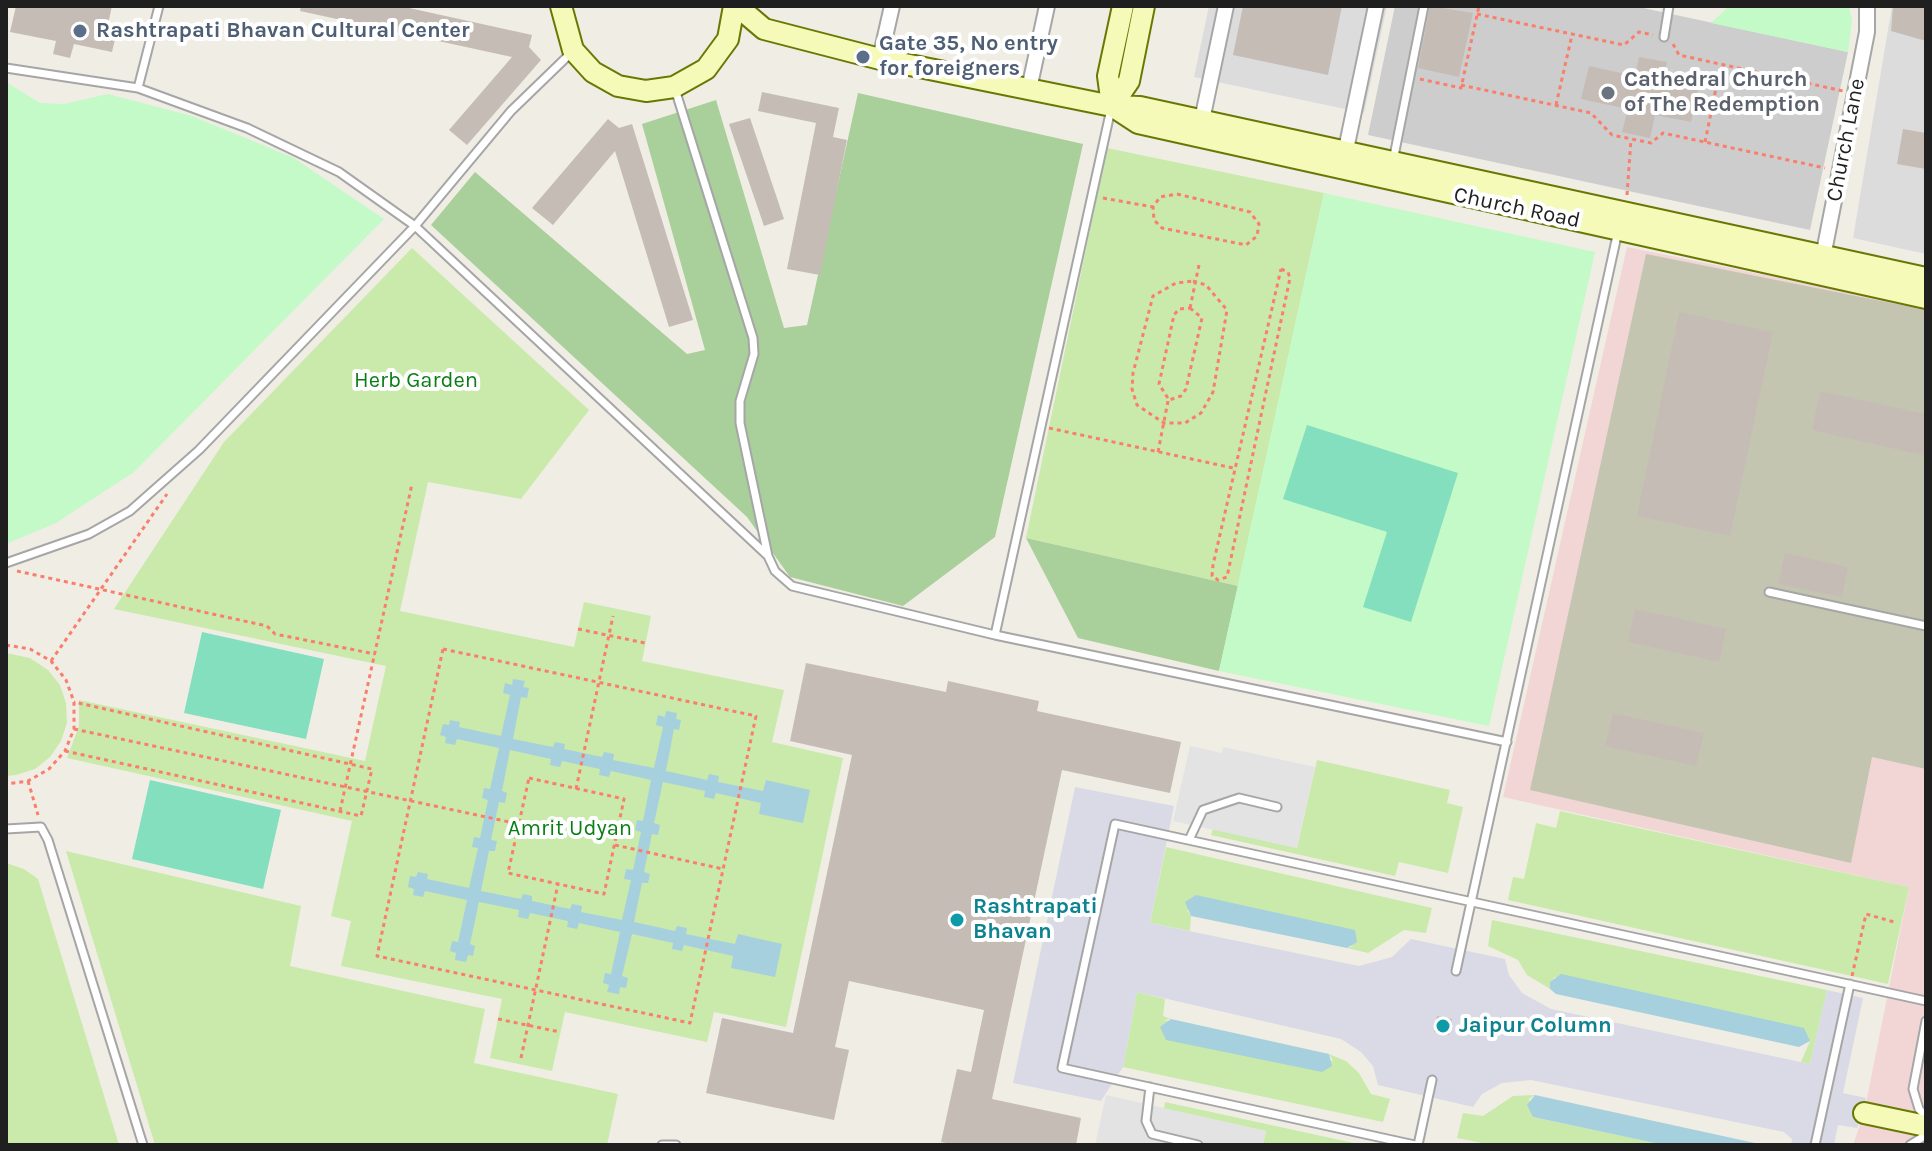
<!DOCTYPE html>
<html>
<head>
<meta charset="utf-8">
<style>
	body { margin:0 }
	#map { position:relative; width:1932px; height:1151px; overflow:hidden; background:#f0ede5; font-family:Karla,sans-serif }
	canvas { display:block }
	.frame { position:absolute; inset:0; border:8px solid #1f1f1f; pointer-events:none }
</style>
</head>
<body>
<div id="map">
<canvas width="1932" height="1151"></canvas>
<div class="frame"></div>
</div>
<script>
const ctx = document.querySelector('canvas').getContext('2d');
ctx.lineJoin = 'round';
function paint(path, color) {
  ctx.fillStyle = color;
  ctx.fill(path, 'evenodd');
}
function shape(rows) {
  const path = new Path2D();
  for (const r of rows) {
    path.moveTo(r[0], r[1]);
    for (let i = 2; i < r.length; i += 2) path.lineTo(r[i], r[i + 1]);
  }
  return path;
}
function stroke(path, color, width, dash) {
  ctx.strokeStyle = color;
  ctx.lineWidth = width;
  ctx.lineCap = dash ? 'butt' : 'round';
  ctx.setLineDash(dash || []);
  ctx.stroke(path);
}
function write(font, color, halo, rows, align = 'center') {
  ctx.font = font + ' Karla,sans-serif';
  ctx.lineWidth = 8;
  ctx.setLineDash([]);
  ctx.textBaseline = 'middle';
  ctx.strokeStyle = halo;
  ctx.fillStyle = color;
  for (const [text, x, y, turn = 0] of rows) {
    ctx.save();
    ctx.translate(x, y);
    ctx.rotate((+turn || 0) * Math.PI / 180);
    ctx.textAlign = isNaN(turn) ? turn : align;
    if (halo) ctx.strokeText(text, 0, 0);
    ctx.fillText(text, 0, 0);
    ctx.restore();
  }
}
paint(shape([
	[1209,6,1387,6,1364,113,1194,77],
	[1892,6,1926,6,1926,254,1853,238]
]), '#dddcdc');
paint(shape([
	[1627,247,1926,308,1926,1145,1853,1145,1864,1113,1909,887,1503,797]
]), '#f1d6d5');
paint(shape([
	[1395,6,1634,6,1848,52,1810,230,1368,135]
]), '#cdcdcd');
paint(shape([
	[1646,254,1926,310,1926,769,1872,757,1851,863,1530,790]
]), '#c4c5b1');
paint(shape([
	[1107,148,1324,193,1238,586,1026,538],
	[412,248,589,410,521,499,428,482,400,611,574,647,584,602,651,616,642,661,784,690,772,742,843,758,786,1027,714,1012,707,1042,565,1012,552,1071,490,1058,502,999,341,966,351,921,331,916,352,821,67,758,79,726,79,700,365,761,386,666,114,609,224,442],
	[6,653,30,658,48,670,60,685,66,703,67,723,61,741,50,757,35,769,16,775,6,776],
	[1317,760,1450,790,1447,803,1463,807,1448,873,1399,862,1395,876,1211,835,1213,829,1297,848],
	[1560,811,1909,887,1888,984,1508,900,1513,877,1524,879,1536,823,1556,828],
	[1166,847,1432,908,1426,933,1404,930,1368,953,1347,948,1353,946,1187,910,1191,916,1190,931,1150,923],
	[66,851,301,906,290,966,485,1009,474,1063,618,1094,607,1145,155,1145],
	[6,863,24,869,38,879,119,1145,6,1145],
	[1492,920,1827,990,1810,1064,1801,1062,1810,1041,1554,977,1550,989,1527,975,1518,960,1488,946],
	[1137,992,1165,999,1163,1016,1171,1019,1164,1020,1333,1061,1329,1054,1346,1061,1359,1073,1371,1094,1390,1099,1383,1122,1123,1067],
	[1535,1095,1529,1099,1533,1117,1664,1145,1492,1145,1457,1138,1463,1113,1483,1116,1513,1096],
	[1165,1102,1363,1145,1263,1145,1266,1131,1164,1109]
]), '#c9eaab');
paint(shape([
	[858,93,1083,144,995,537,903,606,790,577,747,517,431,225,475,172,687,354,705,350,642,124,716,100,784,328,807,325],
	[1026,538,1238,586,1219,671,1078,638]
]), '#a9cf9a');
paint(shape([
	[1729,6,1849,6,1852,20,1848,52,1711,23],
	[6,82,40,103,64,104,108,94,192,116,294,158,384,219,134,472,56,523,6,544],
	[1324,193,1595,252,1489,726,1219,671]
]), '#c3fac8');
paint(shape([
	[1307,425,1458,473,1411,622,1363,607,1387,532,1283,499],
	[202,632,324,659,306,739,184,713],
	[150,780,281,810,263,889,132,859]
]), '#83dfbd');
paint(shape([
	[1190,746,1222,753,1223,747,1315,767,1297,848,1173,821],
	[1106,1095,1266,1131,1263,1145,1095,1145]
]), '#e3e3e3');
paint(shape([
	[1075,787,1174,806,1150,923,1359,966,1392,957,1411,939,1505,959,1509,975,1522,993,1551,1009,1810,1064,1827,990,1863,998,1843,1093,1866,1098,1864,1113,1857,1128,1838,1125,1834,1145,1791,1145,1792,1139,1784,1132,1531,1080,1502,1083,1482,1094,1473,1107,1378,1085,1373,1066,1361,1052,1341,1039,1137,992,1123,1067,1101,1101,1013,1083]
]), '#dadae6');
paint(shape([
	[513,679,525,681,523,687,529,688,527,698,521,697,513,739,553,747,555,742,565,744,564,749,602,757,604,752,614,754,613,760,654,768,663,727,656,725,658,715,665,717,666,711,677,713,676,719,681,720,679,730,674,729,666,771,707,780,709,774,719,776,718,782,763,791,766,780,810,790,803,823,759,814,761,803,716,793,714,799,704,797,705,791,663,782,654,823,660,825,658,835,652,834,644,872,650,874,648,883,642,883,634,922,675,931,677,926,687,928,686,934,735,944,738,934,782,944,775,977,731,968,733,956,684,945,682,951,672,949,673,943,632,934,622,976,628,978,626,988,620,987,619,994,607,992,609,985,603,983,605,973,611,974,620,932,579,923,577,929,567,927,568,921,530,913,528,919,518,917,519,910,479,902,470,944,475,946,473,956,468,955,466,962,455,960,456,953,450,951,452,941,458,942,467,900,425,891,423,897,413,895,414,889,408,887,410,876,416,877,418,872,428,874,427,879,469,888,478,848,472,847,474,837,480,838,488,800,482,798,484,788,490,789,499,748,457,739,455,745,445,743,446,737,440,735,443,724,449,725,450,720,460,722,459,727,501,736,510,695,503,693,505,683,512,685],
	[510,750,551,759,550,765,560,767,562,761,600,769,599,775,609,777,611,771,651,780,643,821,637,820,635,830,641,832,633,870,626,869,624,879,631,880,622,920,581,912,582,906,572,904,570,909,532,901,532,896,523,894,521,899,481,891,489,851,495,851,497,841,491,840,499,802,505,803,507,793,502,791],
	[1196,895,1355,930,1357,942,1347,948,1191,916,1185,902],
	[1561,974,1804,1028,1810,1041,1799,1047,1556,994,1550,989,1550,982],
	[1171,1019,1329,1054,1332,1066,1322,1072,1166,1040,1160,1027],
	[1535,1095,1764,1145,1664,1145,1533,1117,1527,1105]
]), '#a6d0de');
paint(shape([
	[16,6,112,6,106,33,116,35,112,52,74,44,70,58,53,54,56,41,10,32],
	[301,6,400,6,532,35,529,47,541,60,467,145,449,130,512,57,300,11],
	[1243,6,1342,6,1328,75,1233,55],
	[1430,6,1473,13,1459,77,1418,68],
	[1893,6,1926,6,1926,41,1891,31],
	[1639,57,1667,62,1663,82,1698,89,1691,122,1655,115,1650,138,1622,132,1628,109,1581,99,1589,66,1635,76],
	[762,92,839,108,833,137,847,140,820,275,787,269,816,123,758,111],
	[750,118,784,219,764,226,729,124],
	[608,119,619,128,632,124,693,320,669,327,615,151,553,225,532,208],
	[1903,129,1926,133,1926,169,1897,164],
	[1679,312,1773,332,1730,536,1637,516],
	[1820,391,1926,414,1926,456,1812,430],
	[1785,553,1848,567,1842,597,1778,584],
	[1635,609,1726,629,1719,662,1628,642],
	[806,663,946,692,948,681,1039,701,1037,711,1181,742,1170,793,1062,770,992,1099,1081,1118,1076,1145,957,1145,941,1142,957,1069,971,1072,984,1010,849,981,835,1047,849,1050,834,1120,706,1093,722,1018,793,1033,852,755,790,741],
	[1613,713,1704,733,1696,766,1605,746],
	[1437,1016,1452,1019,1449,1035,1434,1032]
]), '#c5bcb5');
const lane = shape([
	[1664,37,1669,6],
	[6,68,138,88,247,128,339,172,415,226,768,556,775,571,792,586,995,635,1507,742],
	[138,88,159,6],
	[675,89,753,338,754,354,740,401,740,423,768,556],
	[1393,161,1424,6],
	[6,563,89,534,130,511,199,450,415,226,511,111,573,51],
	[1769,592,1926,626],
	[995,635,1111,109],
	[6,829,41,827,48,840,143,1145],
	[1189,840,1203,810,1239,798,1277,807],
	[1456,971,1618,231],
	[1926,1021,1913,1089,1919,1109,1926,1117],
	[1150,1087,1146,1121,1152,1134,1198,1145],
	[662,1145,676,1145],
	[1415,1145,1062,1068,1115,824,1926,1001],
	[1418,1145,1432,1080],
	[1815,1145,1850,984],
	[1910,1145,1926,1135]
]);
const street = shape([
	[880,59,892,6],
	[1029,89,1047,6],
	[1202,120,1226,6],
	[1345,154,1376,6],
	[1822,262,1867,32,1867,6]
]);
const secondary = shape([
	[561,6,573,50,593,72,618,86,646,91,674,87,706,69,728,39,734,6],
	[737,6,764,29,880,59,1112,106,1140,107,1926,278],
	[1112,106,1138,123,1926,298],
	[1112,106,1129,81,1144,6],
	[1112,106,1108,76,1123,6],
	[1864,1113,1926,1126]
]);
stroke(lane, '#a6a6a6', 11);
stroke(street, '#a6a6a6', 18);
stroke(secondary, '#697804', 24);
stroke(shape([
	[1477,14,1624,45,1639,32,1653,35],
	[1673,44,1679,55,1843,91],
	[1420,79,1461,88,1479,6],
	[1461,85,1591,113,1612,135,1651,143,1663,133,1825,168],
	[1556,105,1572,35],
	[1705,142,1721,64],
	[1177,194,1250,212,1259,224,1257,236,1246,245,1162,228,1154,220,1153,207,1160,197,1177,194],
	[1627,195,1631,139],
	[1103,198,1153,207],
	[1281,269,1288,272,1290,278,1227,577,1218,580,1212,576,1213,565,1281,269],
	[1193,281,1206,285,1227,310,1213,392,1201,413,1185,423,1164,423,1137,405,1132,389,1133,373,1153,296,1176,283,1193,281],
	[1190,308,1202,318,1186,389,1181,396,1169,400,1159,384,1174,315,1179,309,1190,308],
	[1190,308,1199,265],
	[1049,428,1233,468],
	[1158,452,1168,401],
	[17,571,267,626,275,634,375,654],
	[578,629,645,643],
	[6,645,30,649,51,661,66,680,74,702,74,729,65,751,49,769,28,781,6,784],
	[443,649,756,716,690,1023,377,956,443,649],
	[51,661,167,494],
	[74,729,519,824],
	[65,751,361,816,372,769,74,702],
	[529,778,624,799,604,894,508,873,529,778],
	[28,781,38,815],
	[576,789,613,616],
	[340,811,412,484],
	[615,845,723,869],
	[1852,976,1866,914,1894,922],
	[498,1019,560,1032],
	[521,1058,558,884]
]), '#fa7e6c', 3, [4, 4]);
stroke(lane, '#fff', 7);
stroke(street, '#fff', 14);
stroke(secondary, '#f5fab9', 20);
for (const [x, y, r, color] of [
	[80,31,8,"#5c6f8a"],
	[863,57,8,"#5c6f8a"],
	[1608,93,8,"#6b7280"],
	[957,920,8,"#0f9aa8"],
	[1443,1026,8,"#0f9aa8"]
]) {
  const dot = new Path2D();
  dot.arc(x, y, r, 0, 2 * Math.PI);
  ctx.fillStyle = color;
  ctx.fill(dot);
  stroke(dot, '#fff', 3);
}
write('bold 22px', '#4e5e75', '#fff', [
	["Rashtrapati Bhavan Cultural Center",96,31],
	["Gate 35, No entry",879,44],
	["for foreigners",879,69]
], 'left');
write('bold 22px', '#5b616d', '#fff', [
	["Cathedral Church",1624,80],
	["of The Redemption",1624,105]
], 'left');
write('22px', '#1f1f1f', '#fff', [
	["Church Lane",1846,140,-79],
	["Church Road",1517,208,12]
]);
write('22px', '#0b7f17', '#fff', [
	["Herb Garden",416,381],
	["Amrit Udyan",570,829]
]);
write('bold 22px', '#0d838f', '#fff', [
	["Rashtrapati",973,907],
	["Bhavan",973,932],
	["Jaipur Column",1459,1026]
], 'left');
</script>
</body>
</html>
